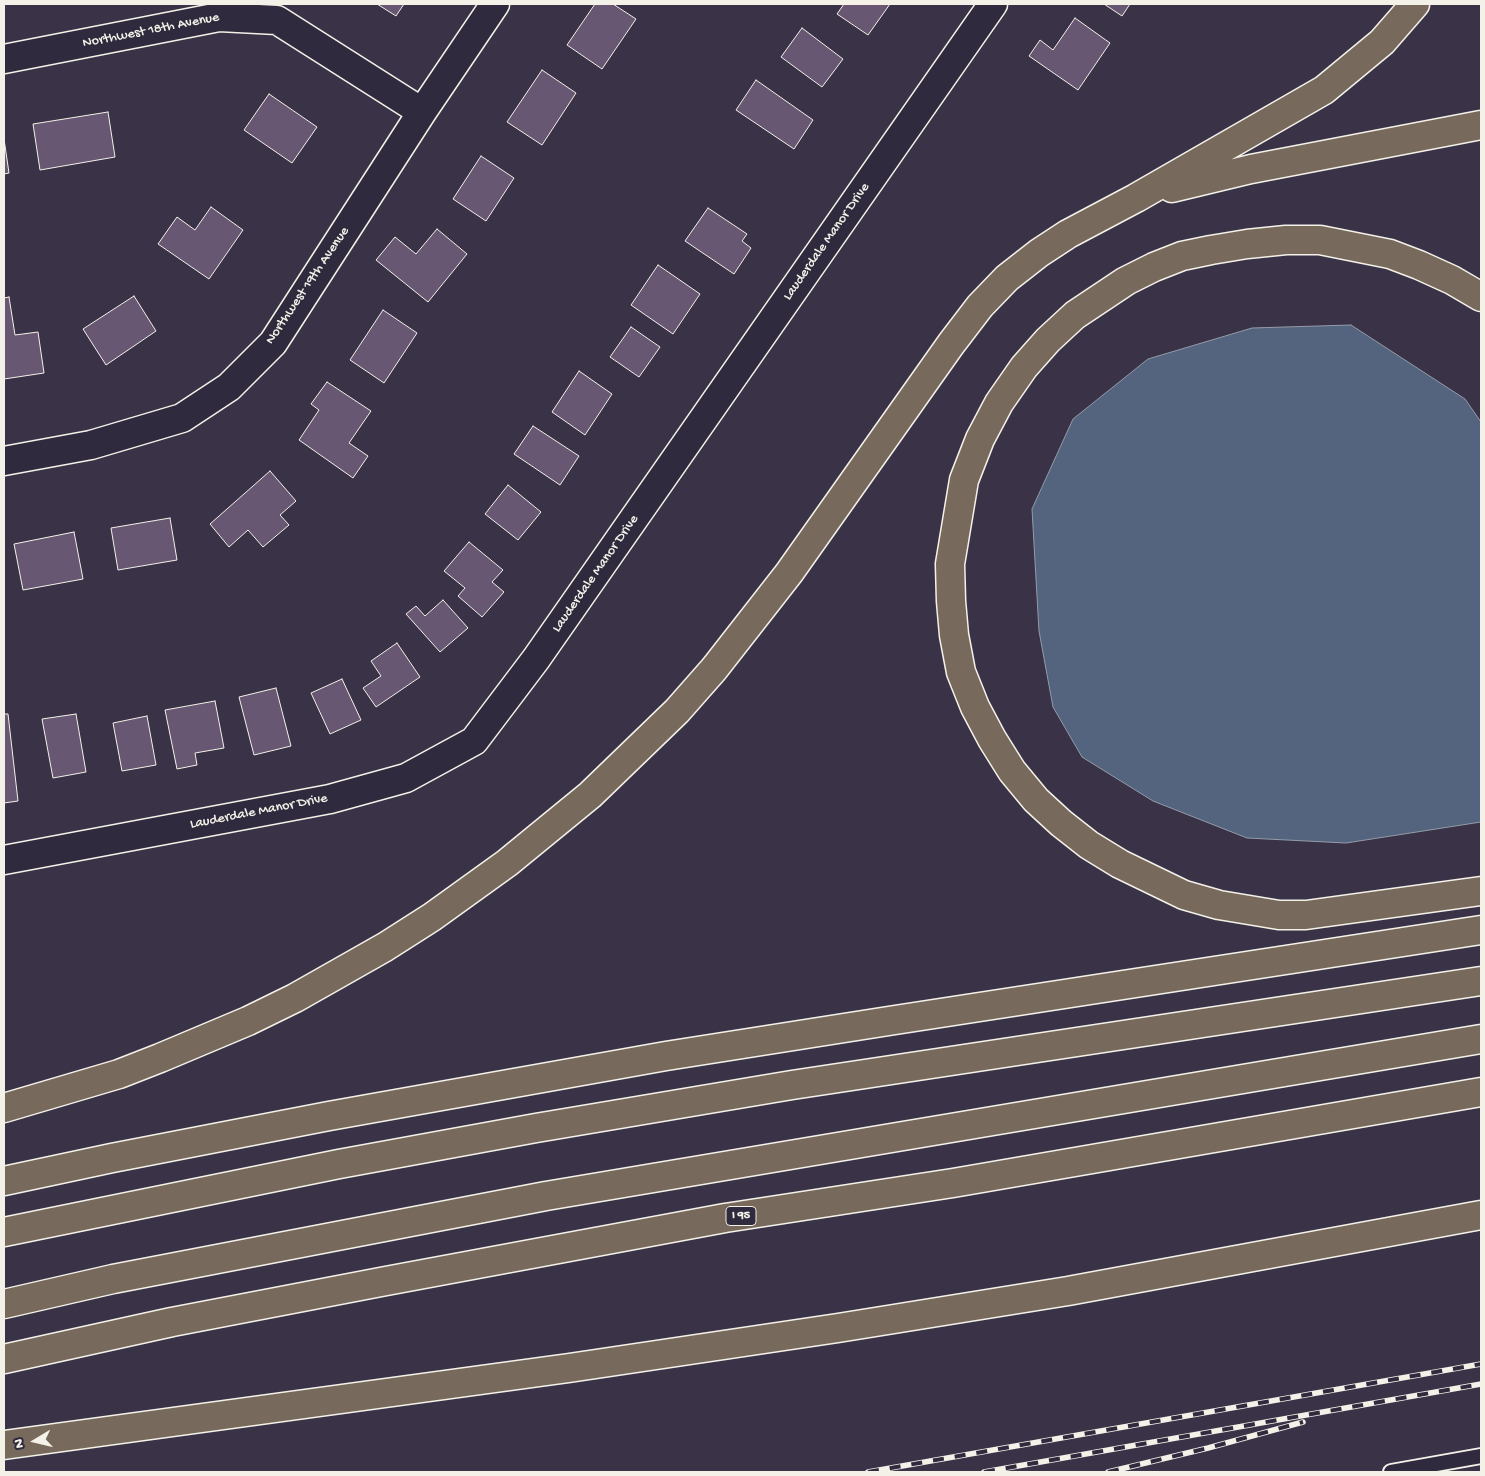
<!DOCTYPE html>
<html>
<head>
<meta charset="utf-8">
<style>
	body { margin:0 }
	#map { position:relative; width:1485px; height:1476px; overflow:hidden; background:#3a3348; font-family:"Gochi Hand",sans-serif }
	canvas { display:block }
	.frame { position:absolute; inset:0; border:5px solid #f4f1e8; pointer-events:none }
	.north { position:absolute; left:10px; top:1416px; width:50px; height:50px; -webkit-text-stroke:4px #2f2a3d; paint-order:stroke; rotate:261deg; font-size:14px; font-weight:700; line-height:20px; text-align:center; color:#f4f1e8 }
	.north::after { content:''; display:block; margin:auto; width:18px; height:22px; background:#f4f1e8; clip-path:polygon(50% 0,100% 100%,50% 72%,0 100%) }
</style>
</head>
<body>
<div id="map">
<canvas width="1485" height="1476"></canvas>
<div class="frame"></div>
<div class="north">N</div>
</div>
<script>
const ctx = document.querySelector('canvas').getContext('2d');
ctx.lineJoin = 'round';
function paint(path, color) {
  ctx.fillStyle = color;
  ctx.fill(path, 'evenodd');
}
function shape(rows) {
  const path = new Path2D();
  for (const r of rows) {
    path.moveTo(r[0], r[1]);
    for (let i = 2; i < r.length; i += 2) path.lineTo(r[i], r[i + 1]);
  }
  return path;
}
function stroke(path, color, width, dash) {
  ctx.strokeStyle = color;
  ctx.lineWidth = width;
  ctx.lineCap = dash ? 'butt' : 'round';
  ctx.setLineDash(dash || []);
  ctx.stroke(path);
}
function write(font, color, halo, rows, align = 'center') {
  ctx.font = font + ' "Gochi Hand",sans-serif';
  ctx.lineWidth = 4;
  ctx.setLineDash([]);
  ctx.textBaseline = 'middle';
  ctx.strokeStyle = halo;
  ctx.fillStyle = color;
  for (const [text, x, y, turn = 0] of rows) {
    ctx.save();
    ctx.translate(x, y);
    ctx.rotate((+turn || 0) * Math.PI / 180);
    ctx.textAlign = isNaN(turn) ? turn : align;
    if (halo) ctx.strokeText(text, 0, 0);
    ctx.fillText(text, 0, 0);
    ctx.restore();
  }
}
const water = shape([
	[1351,325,1465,399,1481,422,1481,822,1346,843,1247,838,1153,801,1082,757,1053,707,1039,631,1032,509,1073,419,1148,359,1252,328,1351,325]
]);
paint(water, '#54647e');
stroke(water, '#949ca8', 1);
const building = shape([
	[377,4,404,4,396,16,377,4],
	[595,4,613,4,636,19,602,69,567,45,595,4],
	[844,4,890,4,868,35,837,14,844,4],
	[1104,4,1130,4,1122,16,1104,4],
	[1075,18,1110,43,1078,90,1029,56,1040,40,1053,50,1075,18],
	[802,28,843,59,822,87,781,57,802,28],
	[542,70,576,93,542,145,507,122,542,70],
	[756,80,813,120,794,149,736,110,756,80],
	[269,94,317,127,292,163,244,130,269,94],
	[108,112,115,157,40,170,33,124,108,112],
	[4,139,9,173,4,174,4,139],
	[481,156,514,178,486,221,453,199,481,156],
	[211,207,243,230,209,279,158,244,177,217,195,230,211,207],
	[708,208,747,234,742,241,751,248,734,274,685,241,708,208],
	[437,229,467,254,428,302,376,260,395,237,416,254,437,229],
	[658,265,700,294,673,334,631,305,658,265],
	[134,296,156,331,106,365,83,329,134,296],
	[9,297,15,335,38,332,44,373,4,379,4,298,9,297],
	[383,310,417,333,384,383,350,360,383,310],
	[631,327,660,347,639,377,610,357,631,327],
	[579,371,612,394,585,435,552,412,579,371],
	[327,382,371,411,349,443,368,456,353,478,299,440,319,410,311,404,327,382],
	[533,426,579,456,560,485,514,454,533,426],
	[270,471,296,501,280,515,289,525,263,547,248,530,229,547,210,524,270,471],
	[508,485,541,512,518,540,485,514,508,485],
	[170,518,177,560,118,570,111,528,170,518],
	[74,532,83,579,23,590,14,544,74,532],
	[469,542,503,570,492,582,504,592,482,617,458,596,465,588,444,571,469,542],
	[443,600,468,628,440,652,406,614,416,606,425,616,443,600],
	[397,643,420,677,376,707,363,688,381,676,371,661,397,643],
	[342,679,361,720,330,734,311,693,342,679],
	[276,688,291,746,254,755,239,697,276,688],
	[215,701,224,748,195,753,197,765,177,769,165,710,215,701],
	[4,714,8,714,18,801,4,803,4,714],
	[76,714,86,772,53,778,42,719,76,714],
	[147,716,156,765,122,771,113,723,147,716]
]);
paint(building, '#675772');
stroke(building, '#f4f1e8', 1);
const service = shape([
	[1391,1472,1481,1456]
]);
const minor = shape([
	[4,59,219,17,277,20,422,112],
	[4,461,91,445,182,418,229,387,273,343,422,112,495,4],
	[4,860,330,799,406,778,474,741,536,659,993,4]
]);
const motorway = shape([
	[1172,188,1251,169,1481,125],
	[1481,297,1452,280,1419,265,1390,254,1320,240,1286,240,1247,244,1211,250,1182,256,1154,267,1126,281,1075,315,1048,340,1024,367,999,403,980,439,964,480,950,564,951,601,954,635,961,672,975,707,992,739,1012,771,1036,800,1061,823,1089,845,1120,864,1184,895,1219,905,1279,915,1306,915,1481,891],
	[4,1108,119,1074,160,1058,248,1021,295,998,385,947,432,917,507,863,590,795,677,711,714,669,789,573,951,344,980,306,1007,278,1039,253,1068,234,1136,198,1324,90,1382,42,1415,4],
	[4,1181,112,1158,329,1116,666,1056,895,1020,1481,930],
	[4,1232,339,1164,536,1128,792,1085,1481,981],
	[4,1304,113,1279,546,1196,1481,1039],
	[4,1359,172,1322,386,1281,725,1218,953,1183,1481,1092],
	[4,1445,569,1368,838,1328,1068,1291,1481,1215]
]);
stroke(service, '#f4f1e8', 18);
stroke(minor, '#f4f1e8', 31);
stroke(motorway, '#f4f1e8', 31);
stroke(service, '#2f2a3d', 14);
stroke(minor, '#2f2a3d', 28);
stroke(motorway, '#77695c', 28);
const rail = shape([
	[868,1472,1481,1364],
	[984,1472,1481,1384],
	[1108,1472,1208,1448,1303,1422]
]);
stroke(rail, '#f4f1e8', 5.5);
stroke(rail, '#2f2a3d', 4, [11]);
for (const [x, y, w] of [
	[741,1216,30]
]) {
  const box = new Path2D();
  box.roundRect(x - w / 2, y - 9.5, w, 19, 4);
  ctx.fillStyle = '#2f2a3d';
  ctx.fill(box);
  stroke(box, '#f4f1e8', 1);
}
write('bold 12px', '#f4f1e8', null, [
	["I 95",741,1216]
]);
write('14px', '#f4f1e8', '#2f2a3d', [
	["Northwest 18th Avenue",151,31,-11],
	["Lauderdale Manor Drive",827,242,-55],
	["Northwest 19th Avenue",308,286,-56],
	["Lauderdale Manor Drive",596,574,-55],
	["Lauderdale Manor Drive",259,812,-11]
]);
</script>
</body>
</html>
